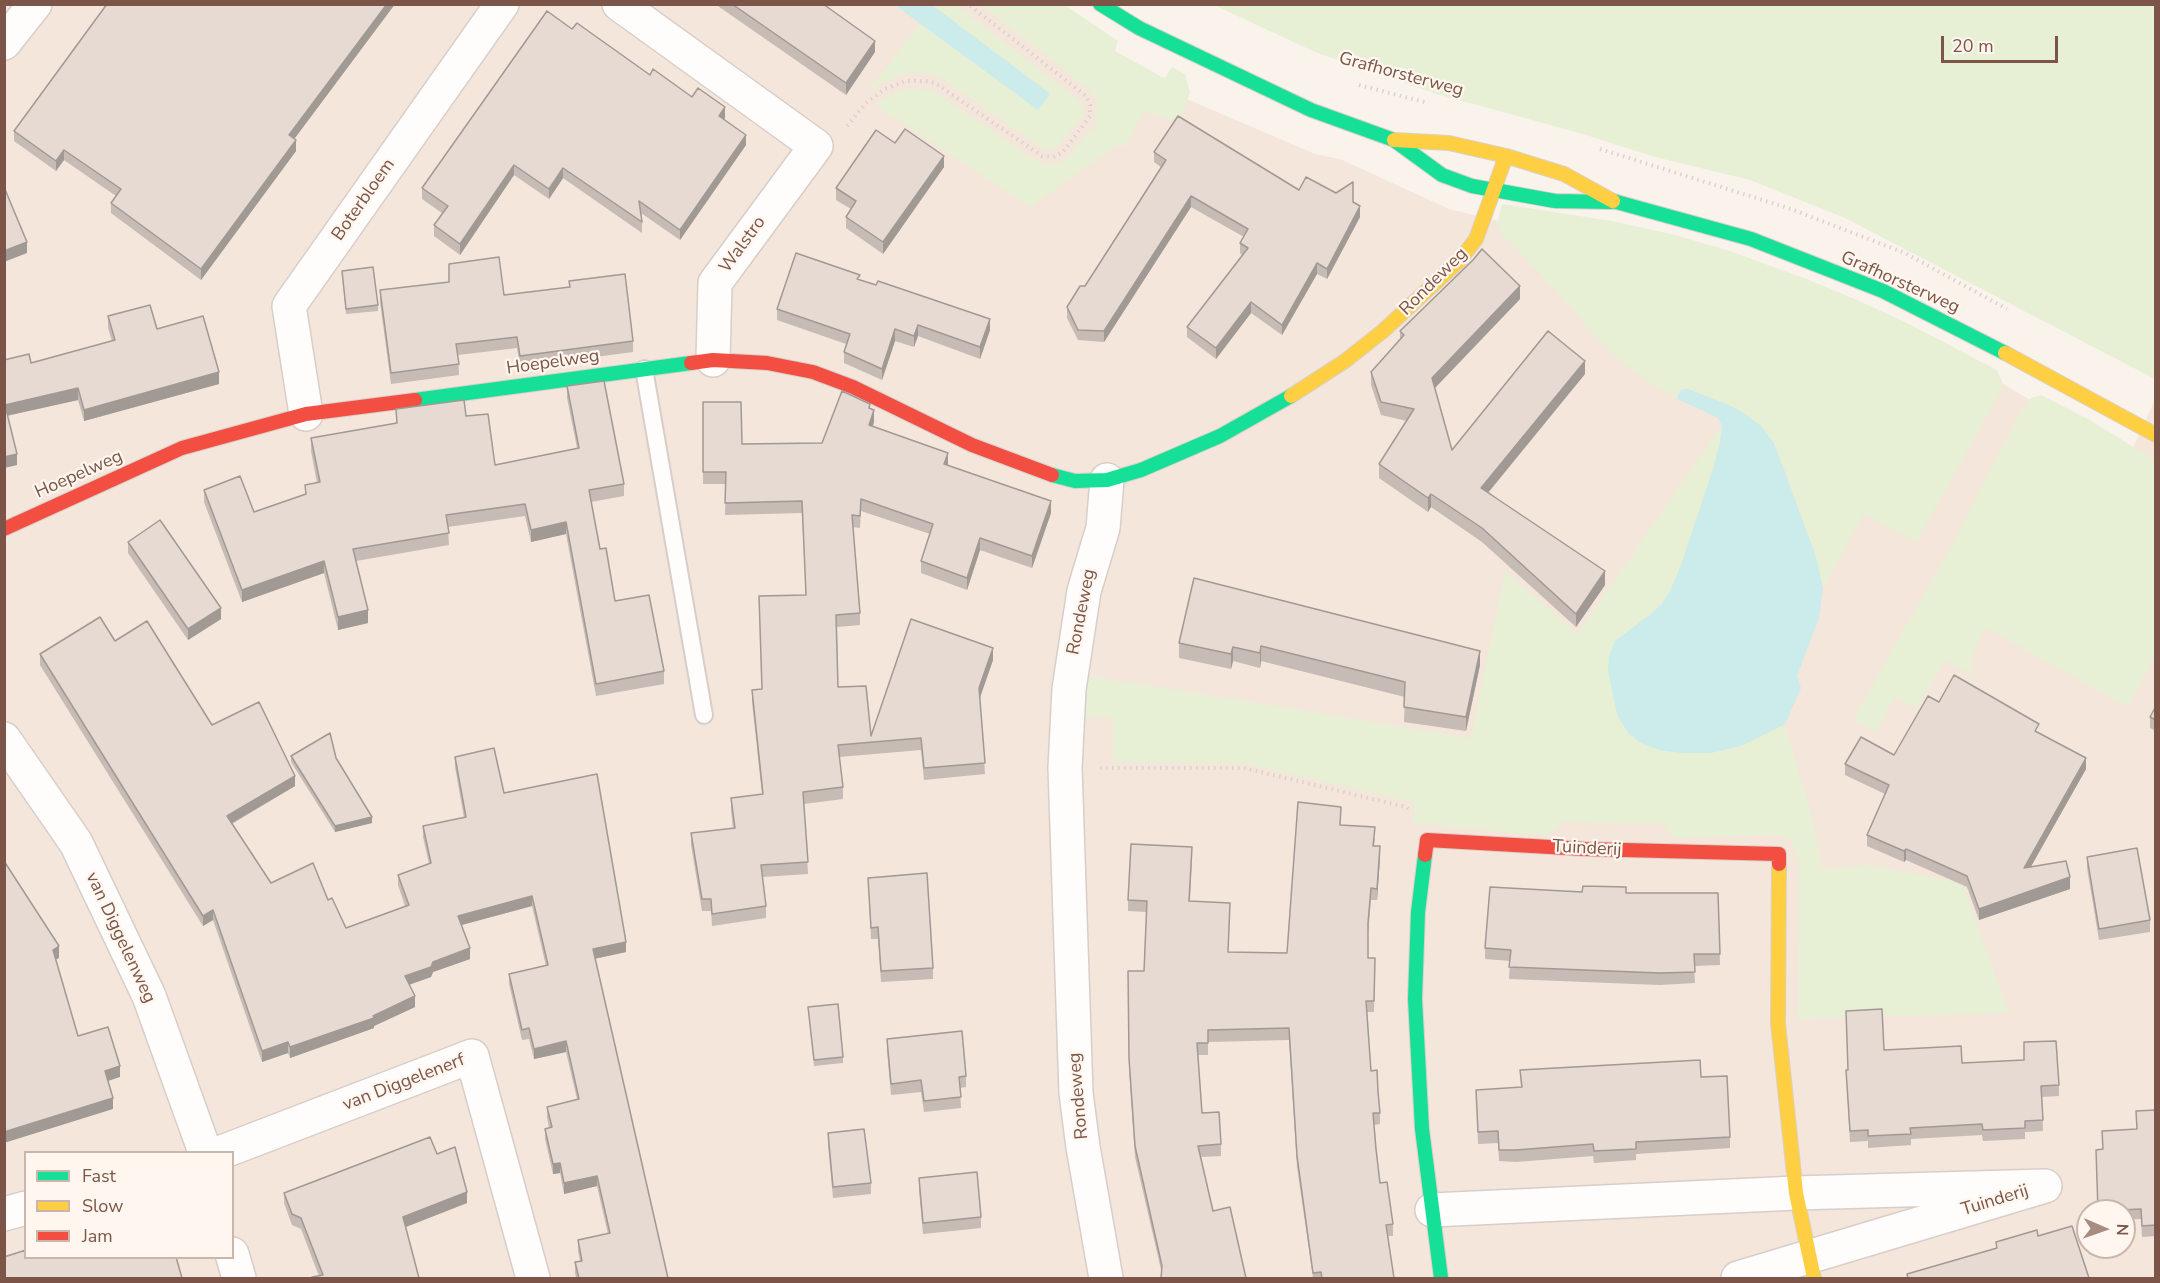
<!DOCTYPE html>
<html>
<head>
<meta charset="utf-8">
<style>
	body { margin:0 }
	#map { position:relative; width:2160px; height:1283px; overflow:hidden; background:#f9f3ec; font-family:"Nunito Sans",sans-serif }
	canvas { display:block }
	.frame { position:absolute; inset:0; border:6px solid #7c5548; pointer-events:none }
	.legend { position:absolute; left:24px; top:1151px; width:210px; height:108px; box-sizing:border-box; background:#fff7ef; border:2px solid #cbb6ac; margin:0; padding:8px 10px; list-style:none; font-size:18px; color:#7c5548 }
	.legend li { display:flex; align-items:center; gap:12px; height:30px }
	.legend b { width:30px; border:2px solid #cbb6ac }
	.north { position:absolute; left:2076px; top:1199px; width:60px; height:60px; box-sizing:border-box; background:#fff7ef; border:2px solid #cbb6ac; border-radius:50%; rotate:92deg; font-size:16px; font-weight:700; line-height:24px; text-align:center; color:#7c5548 }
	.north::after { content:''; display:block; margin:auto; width:21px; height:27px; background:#a88c81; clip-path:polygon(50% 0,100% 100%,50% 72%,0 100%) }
	.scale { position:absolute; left:1941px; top:36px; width:117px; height:27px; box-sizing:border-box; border:3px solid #7c5548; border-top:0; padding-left:8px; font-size:18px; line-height:21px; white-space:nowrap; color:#7c5548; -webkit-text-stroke:4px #fff7ef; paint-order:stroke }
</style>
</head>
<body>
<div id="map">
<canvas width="2160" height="1283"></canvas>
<div class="frame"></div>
<ul class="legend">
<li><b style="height:8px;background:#16e098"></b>Fast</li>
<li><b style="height:8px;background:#ffcf43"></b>Slow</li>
<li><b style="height:8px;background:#f24e42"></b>Jam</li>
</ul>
<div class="north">N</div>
<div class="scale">20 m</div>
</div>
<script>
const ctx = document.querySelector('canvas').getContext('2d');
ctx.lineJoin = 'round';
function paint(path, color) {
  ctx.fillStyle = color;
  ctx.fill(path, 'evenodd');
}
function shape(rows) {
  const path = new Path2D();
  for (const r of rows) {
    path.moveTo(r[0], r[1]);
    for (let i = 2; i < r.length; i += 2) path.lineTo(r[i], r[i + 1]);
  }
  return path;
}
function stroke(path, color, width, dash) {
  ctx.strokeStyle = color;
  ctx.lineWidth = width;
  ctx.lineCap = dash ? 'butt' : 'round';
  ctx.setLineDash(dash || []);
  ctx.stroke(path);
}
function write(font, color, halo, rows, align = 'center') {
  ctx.font = font + ' "Nunito Sans",sans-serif';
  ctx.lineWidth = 4.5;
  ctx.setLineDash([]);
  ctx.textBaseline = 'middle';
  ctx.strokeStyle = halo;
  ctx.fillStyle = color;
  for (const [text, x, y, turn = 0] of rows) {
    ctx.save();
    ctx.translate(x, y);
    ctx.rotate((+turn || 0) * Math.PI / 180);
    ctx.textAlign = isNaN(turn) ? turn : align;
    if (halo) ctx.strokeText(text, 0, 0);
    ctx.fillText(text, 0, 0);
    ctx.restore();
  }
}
paint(shape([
	[5,5,1036,5,1161,88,1315,154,1340,159,1449,209,1613,249,1954,355,2128,458,2155,400,2155,1278,5,1278],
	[26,1152,232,1152,232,1258,26,1258],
	[2088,1211,2124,1211,2124,1247,2088,1247]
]), '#f4e6da');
paint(shape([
	[980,4,1065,5,1118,41,1115,51,1162,77,1165,78,1172,67,1185,74,1190,93,1178,122,1144,111,1125,146,1117,145,1030,207,875,105,888,96,907,88,932,90,1039,163,1055,165,1068,157,1095,125,1097,104,1092,92],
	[932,5,956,5,1080,101,1084,111,1082,117,1058,146,1052,150,1045,150,938,76,927,73,904,74,882,83,867,93,920,23,1038,109,1049,93],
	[1214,5,2155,5,2155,379,1845,218,1750,180,1655,157,1583,134,1437,94,1315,52],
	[1502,204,1612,221,1675,235,1730,251,1809,280,1857,300,1909,324,1997,370,2003,384,2000,393,1916,542,1864,514,1823,588,1815,554,1784,466,1747,415,1701,394,1681,390,1677,399,1655,386,1619,360,1596,338,1567,303,1501,233,1497,223],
	[2041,395,2088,419,2155,460,2155,656,2128,707,1986,628,1974,648,1971,660,1971,671,1977,677,1945,661,1917,708,1895,696,1876,732,1853,720,1943,561,2023,408,2031,398],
	[1722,425,1720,442,1713,469,1681,565,1670,591,1662,603,1651,614,1615,641,1741,746,1785,724,1814,825,1822,869,1868,865,1962,883,2009,1013,1798,1019,1799,861,1792,841,1779,835,1674,838,1662,824,1561,822,1547,836,1413,823,1415,803,1247,764,1113,762,1113,718,1084,717,1085,675,1471,738,1505,571,1577,634]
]), '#e7f0d5');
paint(shape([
	[895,5,932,5,1049,93,1048,97,1038,110],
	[1688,389,1729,405,1747,415,1762,427,1774,443,1815,554,1823,588,1819,618,1797,676,1801,688,1785,724,1741,746,1711,753,1681,753,1659,750,1641,743,1629,734,1617,715,1608,671,1609,656,1615,641,1651,614,1662,603,1670,591,1681,565,1713,469,1720,442,1722,425,1718,418,1677,399,1681,390]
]), '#ccebeb');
const lane = shape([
	[644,369,704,715]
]);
const street = shape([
	[619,4,816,146,715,283,713,360],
	[4,43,35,4],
	[306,414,289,306,502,4],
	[4,739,76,843,149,996,205,1152],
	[222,1152,472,1056,533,1278],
	[1432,1210,1796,1193,2045,1186,1738,1278],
	[4,1214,26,1208],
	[232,1254,239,1278],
	[1106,1278,1083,1147,1076,1093,1065,768,1069,689,1084,591,1103,528,1107,480]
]);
const fast = shape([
	[1100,4,1139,28,1311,110,1394,140,1442,175,1472,186,1555,201,1611,202],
	[1613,201,1751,239,1883,291,2005,353],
	[415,400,691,363],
	[1052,475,1075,481,1107,480,1141,470,1220,436,1291,396],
	[1425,855,1418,912,1415,999,1422,1129,1441,1278]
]);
const slow = shape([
	[1394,140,1449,143,1506,156,1564,174,1613,201],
	[2005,353,2156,435],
	[1291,396,1345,361,1383,331,1460,260,1476,239,1506,156],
	[1779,864,1778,1023,1796,1193,1814,1278]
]);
const jam = shape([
	[691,363,713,360,767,363,813,372,853,387,972,445,1052,475],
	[4,529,182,448,306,414,415,400],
	[1425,855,1427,840,1585,849,1779,854,1779,864]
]);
stroke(lane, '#d8cec9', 20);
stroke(street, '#d8cec9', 36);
stroke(fast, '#dad0ca', 16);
stroke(slow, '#dad0ca', 16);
stroke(jam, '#dad0ca', 16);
stroke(shape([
	[1359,85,1428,103],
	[847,126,867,102,885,89,906,81,926,81,935,83,1042,156,1053,157,1063,152,1090,116,1090,105,1086,96,968,4],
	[1600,149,1788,208,1905,253,2007,309],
	[1100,768,1244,768,1406,807,1408,809]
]), '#dcd1cd', 4, [1.5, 4.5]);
stroke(lane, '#fefdfc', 16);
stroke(street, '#fefdfc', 33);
stroke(fast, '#16e098', 14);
stroke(slow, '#ffcf43', 14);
stroke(jam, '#f24e42', 14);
paint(shape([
	[104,4,395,4,294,139,296,151,201,280,111,213,111,203,116,196,64,160,56,171,14,141,14,131,105,8],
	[715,4,823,4,875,52,846,95],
	[572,29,650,75,692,97,725,118,724,119,746,145,680,240,641,213,642,222,642,233,563,178,549,199,514,175,460,255,434,236,434,225,442,213,422,199,422,188],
	[895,143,944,167,883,254,846,228,846,217,851,209,836,200,836,188],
	[1154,152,1299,190,1353,203,1360,217,1327,279,1317,274,1282,335,1251,313,1216,359,1187,337,1187,327,1242,255,1240,253,1240,243,1244,237,1191,207,1104,342,1078,340,1067,318,1067,307,1085,286,1161,167,1154,162],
	[342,271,378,305,378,311,346,314],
	[860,280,990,330,980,359,918,336,914,347,895,341,882,380,844,363,844,352,846,344,777,320,777,309],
	[569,281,633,341,633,352,520,367,517,348,458,355,459,375,391,384,380,302,380,290,504,295,569,288],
	[1520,299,1435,388,1452,450,1585,374,1489,492,1605,585,1576,627,1482,542,1431,507,1428,512,1379,478,1379,464,1407,421,1381,415,1371,385,1371,372,1400,340,1400,331],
	[108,316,157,329,219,384,84,421,78,400,7,416,17,465,4,468,4,360,31,363,112,341,108,328],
	[567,386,624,484,624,496,591,502,600,549,615,601,664,671,664,684,596,696,566,534,531,542,525,516,448,527,449,545,356,561,368,623,338,630,324,573,242,602,204,502,204,490,254,512,305,494,305,485,317,483,311,451,311,438,396,423,396,409,466,416,495,465,577,448,567,398],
	[703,402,742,444,822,443,870,408,874,422,873,426,948,465,1051,513,1032,568,980,550,967,590,921,573,921,561,930,534,861,511,860,528,853,527,860,613,860,625,837,627,838,687,871,736,993,660,980,698,985,774,924,780,921,750,839,757,843,787,843,799,804,804,808,874,762,877,766,906,766,918,712,926,711,911,702,911,691,845,691,833,733,829,731,810,731,798,762,795,752,702,752,690,762,689,806,595,802,513,725,515,726,484,703,484],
	[128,542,221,619,188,640,128,553],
	[1194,578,1480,665,1466,731,1404,722,1405,697,1261,661,1260,668,1233,661,1231,669,1179,658,1179,643],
	[115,641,212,725,295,786,232,824,271,883,328,900,346,928,405,906,398,885,398,875,429,864,423,837,423,826,464,818,455,767,455,757,504,793,626,952,595,959,668,1278,576,1278,575,1273,575,1262,580,1261,578,1251,578,1240,608,1234,597,1186,564,1194,560,1173,553,1174,545,1139,545,1129,549,1128,547,1117,547,1107,577,1099,566,1052,534,1059,529,1039,522,1040,509,984,509,974,546,966,532,906,461,925,470,959,433,972,431,977,409,985,415,1007,374,1026,374,1028,290,1058,288,1053,262,1062,213,920,203,926,40,665,40,654],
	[1939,702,2039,733,2086,769,2031,866,2070,889,1979,920,1967,887,1906,860,1904,862,1867,846,1867,835,1885,794,1845,775,1845,764,1894,755],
	[2156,706,2156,731,2150,728,2150,717],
	[291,756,336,758,372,823,335,832,291,762],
	[1341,825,1375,839,1374,846,1380,858,1377,900,1371,900,1368,935,1368,958,1375,958,1374,1012,1367,1012,1371,1071,1380,1113,1380,1124,1374,1125,1376,1149,1380,1183,1393,1224,1393,1236,1388,1236,1394,1278,1313,1278,1297,1167,1289,1040,1208,1042,1208,1055,1198,1055,1202,1113,1221,1144,1221,1156,1201,1157,1162,1274,1135,1157,1129,1069,1128,971,1144,971,1147,912,1128,911,1128,900,1192,858,1190,901,1230,914,1228,952,1287,953],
	[2087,857,2150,920,2150,932,2099,940,2087,868],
	[868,878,933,968,933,979,881,982,878,939,871,939],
	[1582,892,1626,893,1718,893,1720,965,1694,966,1695,983,1660,985,1509,979,1510,961,1485,959,1485,948],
	[808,1007,843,1057,843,1063,814,1066],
	[887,1039,966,1076,966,1087,960,1088,961,1108,924,1112,921,1092,891,1095,887,1051],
	[1884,1050,1962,1063,2059,1085,2059,1096,2042,1097,2043,1131,2025,1132,2025,1139,1983,1141,1982,1135,1911,1139,1911,1145,1868,1148,1868,1141,1850,1142,1846,1070,1848,1070],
	[1520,1070,1701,1077,1730,1137,1730,1148,1636,1154,1636,1160,1594,1163,1593,1156,1516,1162,1499,1161,1498,1143,1478,1144,1476,1090,1521,1087],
	[2156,1110,2156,1236,2142,1237,2141,1219,2124,1220,2124,1211,2098,1211,2096,1160,2102,1149,2136,1129],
	[828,1133,871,1183,871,1194,833,1198,828,1145],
	[437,1154,467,1203,406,1227,419,1278,319,1276,301,1229,292,1225,284,1203,284,1193],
	[919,1178,981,1217,981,1228,923,1234,919,1190]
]), '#c6bbb5');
paint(shape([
	[387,4,395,4,289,146,289,135],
	[875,41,875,52,846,95,846,83],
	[725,107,725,118,719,126,719,116],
	[746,135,746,145,680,240,680,230],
	[296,140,296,151,201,280,201,269],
	[64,150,64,160,56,171,56,161],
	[944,156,944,167,883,254,883,242],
	[514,165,514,175,460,255,460,244],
	[563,168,563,178,549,199,549,189],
	[1191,196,1191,207,1104,342,1104,331],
	[1360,206,1360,217,1327,279,1327,269],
	[27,242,27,253,4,262,4,251],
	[1317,263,1317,274,1282,335,1282,325],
	[1520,286,1520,299,1432,391,1432,378],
	[1251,302,1251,313,1216,359,1216,348],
	[990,319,990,330,980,359,980,347],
	[918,325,918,336,914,347,914,336],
	[895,329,895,341,882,380,882,369],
	[1585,361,1585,374,1481,501,1481,488],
	[219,372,219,384,84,421,84,410],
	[78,388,78,400,5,416,5,405],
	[874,410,874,422,869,437,869,425],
	[948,453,948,465,944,476,944,464],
	[17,454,17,465,4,468,4,457],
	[1431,494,1431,507,1428,512,1428,498],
	[1051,501,1051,513,1032,568,1032,556],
	[566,522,566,534,531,542,531,530],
	[980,538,980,550,967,590,967,578],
	[324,561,324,573,242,602,242,590],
	[1605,571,1605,585,1576,627,1576,614],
	[221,608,221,619,188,640,188,629],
	[368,610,368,623,338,630,338,617],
	[1261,646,1261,661,1260,668,1260,653],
	[1233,647,1233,661,1231,669,1231,654],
	[993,648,993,660,979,700,979,688],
	[1480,651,1480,665,1466,731,1466,717],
	[2086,758,2086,769,2024,879,2024,868],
	[295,776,295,786,227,826,227,816],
	[372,817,372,823,335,832,335,826],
	[1380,846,1380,858,1377,900,1377,889],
	[1906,849,1906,860,1904,862,1904,851],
	[2070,877,2070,889,1979,920,1979,909],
	[532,896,532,906,458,926,458,916],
	[213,910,213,920,203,926,203,916],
	[626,942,626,952,593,959,593,949],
	[59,946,59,958,53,961,53,950],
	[470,948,470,959,433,972,431,977,405,986,405,976,433,962],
	[415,996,415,1007,374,1026,374,1028,290,1058,290,1047,373,1016],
	[566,1041,566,1052,534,1059,534,1049],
	[288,1042,288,1053,262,1062,262,1051],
	[120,1066,120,1077,105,1082,105,1071],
	[113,1098,113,1109,4,1143,4,1132],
	[560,1163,560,1173,553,1174,553,1164],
	[597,1176,597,1186,564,1194,564,1183],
	[467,1192,467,1203,403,1228,403,1217]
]), '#a19994');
const building = shape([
	[107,4,387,4,289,135,296,140,201,269,111,203,121,189,64,150,56,161,14,131,107,4],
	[732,4,823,4,875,41,846,83,732,4],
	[547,11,572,29,577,23,650,75,653,69,692,97,698,88,725,107,719,116,746,135,680,230,639,201,642,222,563,168,549,189,514,165,460,244,434,225,448,206,422,188,547,11],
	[1178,116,1299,190,1306,177,1336,193,1353,182,1353,202,1360,206,1327,269,1317,263,1282,325,1251,302,1216,348,1187,327,1248,248,1240,243,1248,229,1191,196,1104,331,1078,330,1067,307,1080,286,1085,286,1166,160,1154,152,1178,116],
	[905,129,944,156,883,242,846,217,856,201,836,188,876,130,895,143,905,129],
	[4,187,27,242,4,251,4,187],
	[1482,249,1520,286,1432,378,1452,450,1548,331,1585,361,1481,488,1605,571,1576,614,1482,528,1431,494,1428,498,1379,464,1414,409,1381,402,1371,372,1404,335,1400,331,1473,260,1482,249],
	[796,253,860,275,857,279,876,285,878,281,990,319,980,347,918,325,914,336,895,329,882,369,844,352,850,334,777,309,796,253],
	[499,257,504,295,570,287,569,281,625,274,633,341,520,356,517,337,456,344,459,364,391,373,380,290,449,282,449,264,499,257],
	[373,267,378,305,346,309,342,271,373,267],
	[150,305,157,329,203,316,219,372,84,410,78,388,5,405,17,454,4,457,4,360,29,354,31,363,115,340,108,316,150,305],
	[604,381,624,484,589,490,600,549,606,548,615,601,649,595,664,671,596,684,566,522,531,530,525,504,446,515,449,533,353,549,368,610,338,617,324,561,242,590,204,490,240,476,254,512,306,494,305,485,320,482,311,438,397,423,396,409,464,400,466,416,488,414,495,465,579,448,567,386,604,381],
	[842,391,870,404,869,408,874,410,869,425,948,453,944,464,1051,501,1032,556,980,538,967,578,921,561,933,524,861,499,860,516,852,515,860,613,836,615,838,687,866,686,871,736,911,619,993,648,979,688,985,763,924,768,921,738,838,745,843,787,803,792,808,862,761,865,766,906,712,914,711,899,702,899,691,833,735,828,731,798,763,794,752,690,762,689,759,596,806,595,802,501,725,503,726,472,703,472,703,402,741,402,742,444,822,443,842,391],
	[160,520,221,608,188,629,128,542,160,520],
	[1194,578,1480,651,1466,717,1404,707,1405,682,1261,646,1260,653,1233,647,1231,654,1179,643,1194,578],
	[100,617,115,641,147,621,212,725,259,702,295,776,227,816,271,883,313,863,328,900,332,898,346,928,409,905,398,875,431,863,423,826,466,817,455,757,494,748,504,793,597,774,626,942,593,949,668,1278,579,1278,575,1262,582,1261,578,1240,610,1233,597,1176,564,1183,560,1163,553,1164,545,1129,552,1127,547,1107,579,1099,566,1041,534,1049,529,1028,522,1030,509,974,548,965,532,896,458,916,470,948,433,962,431,967,405,976,415,996,373,1016,374,1018,290,1047,288,1042,262,1051,213,910,203,916,40,654,100,617],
	[1954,675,2039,724,2035,731,2086,758,2024,868,2066,861,2070,877,1979,909,1967,876,1906,849,1904,851,1867,835,1889,785,1845,764,1861,737,1894,755,1928,696,1939,702,1954,675],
	[2156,706,2156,720,2150,717,2156,706],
	[330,733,336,758,372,817,335,826,291,756,330,733],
	[1298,802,1341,807,1340,825,1375,827,1373,846,1380,846,1377,889,1371,888,1368,923,1368,958,1375,958,1374,1001,1366,1001,1371,1071,1377,1070,1378,1092,1380,1113,1373,1113,1376,1149,1380,1183,1387,1182,1393,1224,1386,1225,1394,1278,1322,1278,1321,1272,1313,1273,1297,1156,1289,1028,1208,1030,1208,1043,1197,1043,1202,1113,1219,1112,1221,1144,1198,1146,1213,1211,1230,1207,1246,1278,1161,1278,1162,1266,1135,1146,1129,1058,1128,971,1144,971,1147,901,1128,900,1131,844,1192,847,1189,901,1230,903,1228,952,1287,953,1298,802],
	[2137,848,2150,920,2099,929,2087,857,2137,848],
	[4,861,59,946,53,950,78,1036,108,1027,120,1066,105,1071,113,1098,4,1132,4,861],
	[927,873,933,968,881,971,878,927,871,928,868,878,927,873],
	[1583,886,1626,887,1626,893,1718,893,1720,954,1694,954,1695,972,1660,973,1509,967,1511,950,1485,948,1490,887,1582,892,1583,886],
	[838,1004,843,1057,814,1060,808,1007,838,1004],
	[1882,1009,1884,1050,1961,1046,1962,1063,2024,1060,2024,1042,2056,1041,2059,1085,2041,1086,2043,1120,2025,1121,2025,1128,2003,1129,1983,1130,1982,1124,1910,1128,1911,1134,1868,1136,1868,1130,1850,1131,1846,1070,1848,1070,1846,1011,1882,1009],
	[962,1031,966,1076,959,1077,961,1097,924,1101,921,1080,891,1084,887,1039,962,1031],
	[1700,1060,1701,1077,1727,1076,1730,1137,1636,1142,1636,1149,1594,1151,1593,1144,1516,1150,1499,1150,1498,1131,1478,1132,1476,1090,1522,1087,1520,1070,1700,1060],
	[2156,1110,2156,1225,2142,1226,2141,1209,2098,1211,2096,1150,2103,1149,2102,1131,2137,1129,2136,1111,2156,1110],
	[864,1129,871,1183,833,1187,828,1133,864,1129],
	[430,1137,437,1154,455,1147,467,1192,403,1217,419,1278,313,1278,312,1277,323,1275,301,1218,292,1214,284,1193,430,1137],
	[977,1172,981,1217,923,1223,919,1178,977,1172],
	[2072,1226,2089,1278,1908,1278,1907,1274,1997,1248,1996,1242,2037,1230,2038,1236,2072,1226],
	[26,1250,26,1257,176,1257,182,1278,4,1278,4,1257,26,1250]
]);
paint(building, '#e6dad3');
stroke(building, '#a19994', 1.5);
write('18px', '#7c5548', '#fff7ef', [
	["Grafhorsterweg",1401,75,15],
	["Boterbloem",364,200,-55],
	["Walstro",743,245,-54],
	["Rondeweg",1434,282,-45],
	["Grafhorsterweg",1900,283,24],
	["Hoepelweg",553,363,-8],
	["Hoepelweg",79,475,-24],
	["Rondeweg",1082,612,-79],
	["Tuinderij",1587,849,3],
	["van Diggelenweg",120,938,65],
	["van Diggelenerf",404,1083,-21],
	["Rondeweg",1079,1096,-95],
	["Tuinderij",1995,1201,-17]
]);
</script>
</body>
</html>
